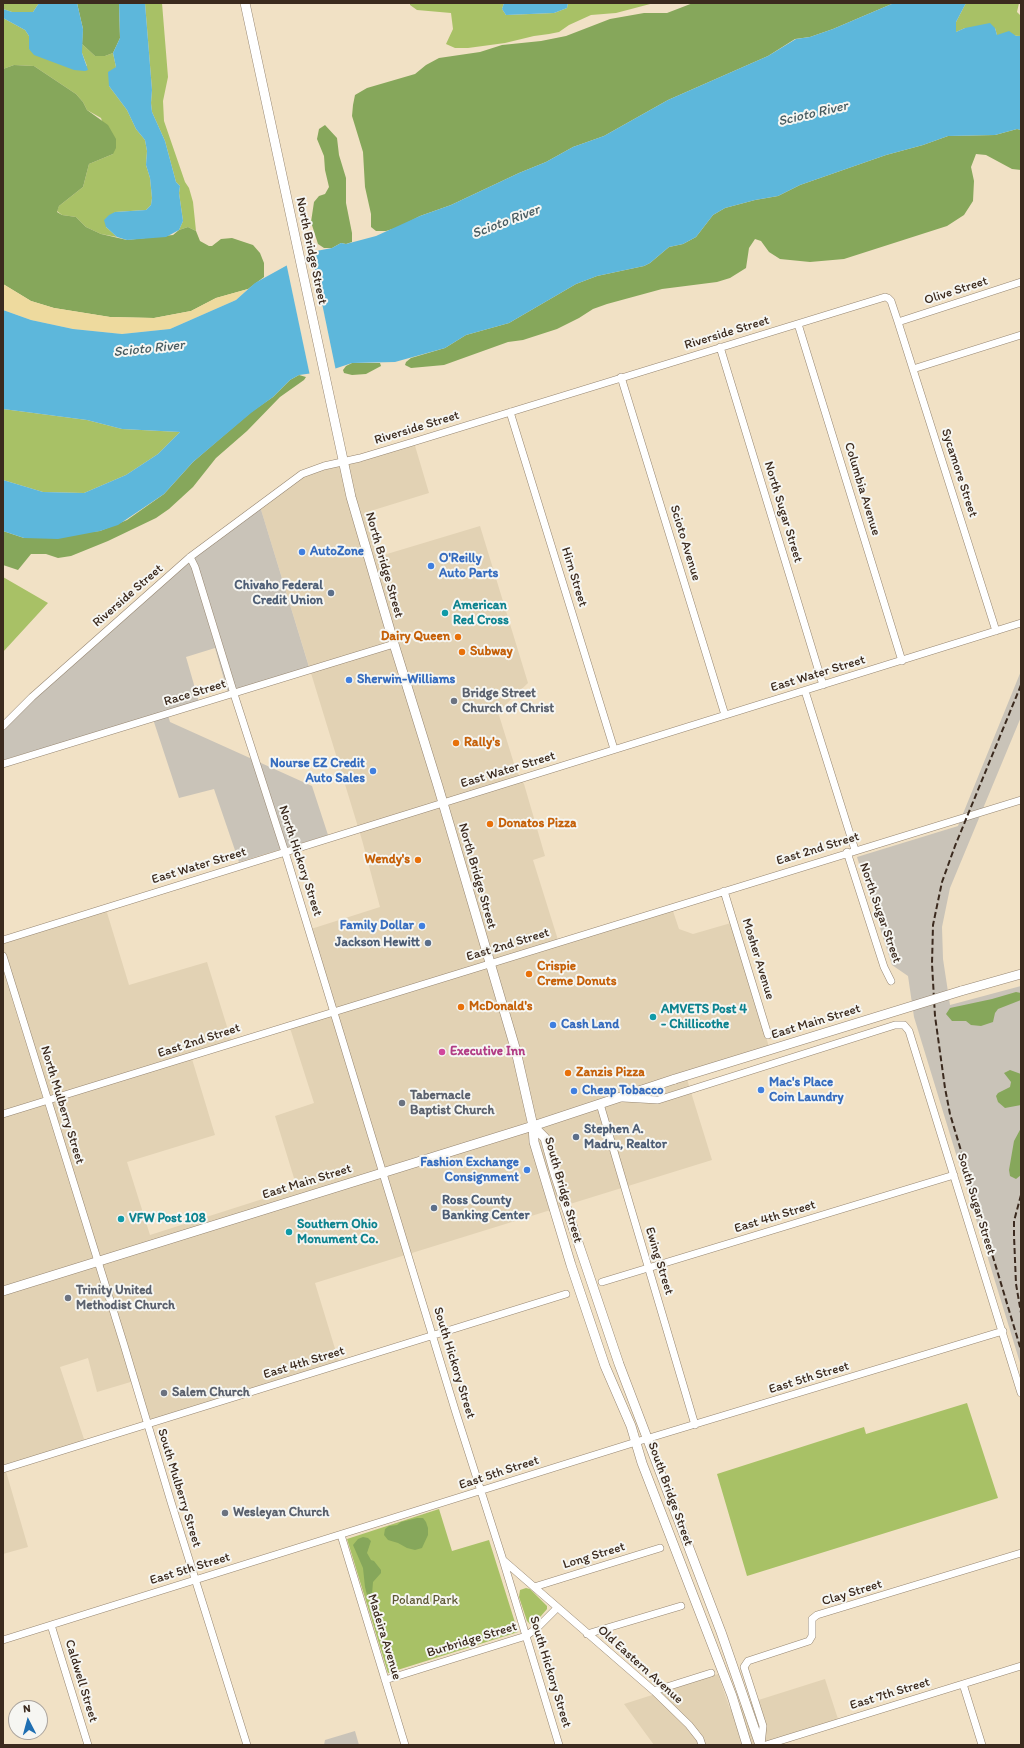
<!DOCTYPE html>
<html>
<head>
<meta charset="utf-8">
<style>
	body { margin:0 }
	#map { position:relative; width:1024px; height:1748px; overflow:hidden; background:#f1e1c5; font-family:Itim,sans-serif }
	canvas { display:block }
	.frame { position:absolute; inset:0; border:4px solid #3b2a1e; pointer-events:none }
	.north { position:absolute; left:8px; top:1700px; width:40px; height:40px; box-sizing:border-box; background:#f6f6f2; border:1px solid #aba49d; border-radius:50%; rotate:354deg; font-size:11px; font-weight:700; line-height:16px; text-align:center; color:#3b2a1e }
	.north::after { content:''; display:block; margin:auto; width:14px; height:18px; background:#1f6fb2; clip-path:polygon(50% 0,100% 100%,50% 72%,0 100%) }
</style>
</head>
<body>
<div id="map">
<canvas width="1024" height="1748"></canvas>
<div class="frame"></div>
<div class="north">N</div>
</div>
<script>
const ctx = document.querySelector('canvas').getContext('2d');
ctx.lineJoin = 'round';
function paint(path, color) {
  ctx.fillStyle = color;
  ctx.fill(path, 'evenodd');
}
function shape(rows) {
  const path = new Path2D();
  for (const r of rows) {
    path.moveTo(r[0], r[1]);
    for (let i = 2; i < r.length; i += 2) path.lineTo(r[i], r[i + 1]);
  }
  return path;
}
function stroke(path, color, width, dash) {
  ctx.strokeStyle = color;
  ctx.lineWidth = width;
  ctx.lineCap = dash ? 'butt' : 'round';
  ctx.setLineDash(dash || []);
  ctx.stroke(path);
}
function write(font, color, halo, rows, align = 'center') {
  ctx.font = font + ' Itim,sans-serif';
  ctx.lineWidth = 4;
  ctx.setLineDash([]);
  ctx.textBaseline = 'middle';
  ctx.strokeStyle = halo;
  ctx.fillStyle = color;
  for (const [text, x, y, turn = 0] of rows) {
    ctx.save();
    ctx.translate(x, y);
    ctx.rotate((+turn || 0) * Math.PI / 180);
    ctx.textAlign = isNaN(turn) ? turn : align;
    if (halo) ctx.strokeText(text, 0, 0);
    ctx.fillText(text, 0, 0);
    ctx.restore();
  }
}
paint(shape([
	[413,439,429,493,364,513,377,557,480,526,528,683,498,712,516,770,524,784,545,856,533,860,558,940,671,905,679,929,693,934,731,923,770,1050,686,1076,712,1160,315,1283,340,1365,147,1423,134,1381,97,1392,88,1358,60,1367,85,1442,5,1468,28,1547,3,1554,3,938,105,906,129,985,207,962,233,1046,192,1059,215,1135,127,1162,150,1235,297,1188,275,1116,314,1103,290,1028,337,1013,311,929,380,907,362,840,259,503,302,470],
	[718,1674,730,1709,825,1679,838,1719,755,1745,654,1745,624,1704]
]), '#e2d2b4');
paint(shape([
	[259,503,309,667,228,693,215,648,186,657,199,702,167,712,170,722,312,786,328,835,239,862,214,789,179,798,152,716,3,760,3,722],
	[1021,671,1021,717,950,888,942,927,943,959,950,1005,1021,986,1021,1366,914,1017,908,976,892,965,857,857,958,826],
	[355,1731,359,1745,324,1745,325,1740]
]), '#c9c3b8');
paint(shape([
	[3,3,39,3,33,12,12,12,3,9],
	[145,3,162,3,168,77,163,101,164,121,185,182,189,188,193,202,196,231,188,227,179,230,183,221,179,193,180,186,176,182,165,141,152,112,151,103,152,90],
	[410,3,504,3,502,9,506,15,554,13,567,8,568,3,654,3,616,13,591,15,569,25,559,32,549,34,534,36,505,43,468,48,455,48,446,44,453,29,451,13,417,10,410,5],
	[966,3,1019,3,1017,12,1021,16,1021,36,997,35,995,28,965,28,956,32,956,22],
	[3,18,25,30,29,36,29,49,87,66,82,53,82,44,95,56,105,56,113,53,116,67,109,86,127,110,136,129,145,140,147,151,146,165,150,178,152,198,151,205,146,210,115,212,106,227,117,237,101,234,86,227,76,217,62,215,57,211,59,206,83,187,89,164,113,154,101,118,87,110,83,102,76,94,34,66,14,65,3,69],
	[3,409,87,420,122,429,180,432,158,454,126,475,84,493,43,492,3,480],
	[3,577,48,603,3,652],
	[967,1403,998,1498,747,1576,717,1474,864,1427,866,1434],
	[439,1509,452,1551,489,1540,518,1632,388,1673,347,1539],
	[526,1588,530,1589,547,1606,547,1609,535,1623,530,1624,527,1621,519,1597,520,1590]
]), '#a8c166');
paint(shape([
	[77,3,119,3,120,38,113,53,105,56,95,56,82,44,83,29],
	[693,3,894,3,833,29,810,37,795,39,768,56,668,100,604,136,573,147,546,162,519,173,451,205,420,216,399,227,386,231,376,231,371,227,371,214,365,187,363,152,352,116,353,105,355,95,367,88,415,74,426,65,439,58,480,52,502,45,541,41,566,36,610,19,644,13,667,13],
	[14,65,34,66,76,94,83,102,87,110,108,125,116,139,116,148,113,154,89,164,83,187,59,206,57,212,62,215,76,217,86,227,101,234,127,240,173,235,179,230,188,227,196,231,200,241,209,246,212,246,221,239,232,238,253,245,260,253,264,263,264,277,248,289,216,298,191,311,154,318,110,317,54,308,31,301,3,284,3,69],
	[325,125,337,138,339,155,346,178,346,203,352,233,352,242,346,244,341,243,332,248,324,248,318,244,311,222,314,202,319,196,325,194,329,187,325,170,324,156,317,139,319,129],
	[1017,129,1021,130,1021,170,1012,169,986,155,976,154,971,167,974,181,973,201,964,215,947,226,844,259,810,262,780,259,769,252,761,241,755,239,749,248,746,268,730,278,717,282,662,289,607,304,593,309,579,318,557,329,523,340,508,342,444,365,411,368,405,365,406,362,411,358,445,348,466,335,509,323,576,284,597,276,644,266,650,263,669,247,683,244,696,237,713,215,725,208,755,200,778,196,800,185,886,155,923,145,948,136,995,135],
	[352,363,380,363,381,366,366,374,352,375,344,373,343,370,346,366],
	[299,375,306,377,304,380,280,397,247,431,216,458,193,487,169,509,156,518,108,541,71,556,58,558,46,554,31,554,18,570,3,565,3,531,24,538,100,531,127,520,164,494,193,462,251,412,273,397,290,380],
	[1016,992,1021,993,1021,1000,998,1009,995,1013,993,1022,981,1026,971,1025,966,1021,952,1021,946,1014,950,1008,992,999],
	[1010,1070,1021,1074,1021,1105,1005,1108,998,1102,996,1096,998,1093,1010,1087,1011,1082,1004,1073],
	[1021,1128,1021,1175,1016,1179,1010,1176,1009,1170,1014,1141],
	[417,1518,423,1518,426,1522,428,1528,428,1535,422,1548,415,1550,407,1548,398,1543,388,1540,384,1535,385,1529,389,1526,397,1525,401,1522],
	[363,1537,368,1538,371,1541,367,1553,371,1560,374,1561,381,1570,381,1573,373,1582,372,1595,369,1597,367,1595,365,1587,363,1568,353,1545,358,1539]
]), '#86a75b');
paint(shape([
	[3,284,31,301,54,308,110,317,154,318,191,311,216,298,248,289,236,300,170,329,122,334,73,329,31,320,3,310]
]), '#eeda9e');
paint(shape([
	[39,3,77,3,83,29,82,53,88,70,85,71,74,70,34,55,29,49,29,36,25,30,3,18,3,9,12,12,33,12],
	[119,3,145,3,152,90,151,103,152,112,165,141,176,182,180,186,179,193,183,221,179,230,166,237,127,240,117,237,106,227,104,220,109,215,115,212,146,210,151,205,152,198,150,178,146,165,147,151,145,140,136,129,127,110,109,86,108,72,116,67,113,53,120,38],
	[504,3,568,3,567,8,554,13,506,15,502,9],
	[894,3,966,3,956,22,956,32,965,28,990,23,995,28,997,35,1009,31,1016,36,1021,36,1021,130,1017,129,995,135,948,136,923,145,886,155,800,185,778,196,755,200,725,208,713,215,696,237,683,244,669,247,650,263,644,266,597,276,576,284,509,323,466,335,445,348,395,362,352,363,328,371,299,375,290,380,273,397,251,413,193,462,164,494,118,525,100,531,58,539,24,538,3,531,3,480,43,492,84,493,126,475,158,454,180,432,122,429,87,420,3,409,3,310,31,320,73,329,122,334,170,329,236,300,255,283,311,252,332,248,341,243,346,244,376,236,420,216,451,205,519,173,546,162,573,147,604,136,668,100,768,56,796,39,810,37,833,29]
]), '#5db7db');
paint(shape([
	[311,250,336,371,310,376,286,262]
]), '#f1e1c5');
const minor = shape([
	[898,322,1021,282],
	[798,324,902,661],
	[720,347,823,685],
	[913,369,1021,335],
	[621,377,725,715],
	[510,412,614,749],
	[190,557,195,567,234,694,285,852,456,1413,503,1560,654,1691,689,1725,700,1739,702,1745],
	[805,691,855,850],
	[3,726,32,697,190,557,302,474,324,466,360,458,413,442,885,297,888,298,891,301,898,322,996,631],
	[3,764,394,644],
	[847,852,884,967,891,981],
	[724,891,768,1035],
	[3,940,1021,623],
	[3,956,124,1345,171,1502,247,1745],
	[623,1098,658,1100,895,1025,904,1025,909,1031,1021,1393],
	[600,1104,695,1425],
	[3,1114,1021,800],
	[602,1282,954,1175],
	[3,1469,566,1294],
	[341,1535,405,1745],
	[503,1560,559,1745],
	[534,1587,660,1548],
	[51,1625,88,1745],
	[587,1634,681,1606],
	[3,1640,636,1442,1003,1331],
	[385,1680,526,1636,538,1627,557,1608],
	[963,1684,982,1745],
	[654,1691,711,1673],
	[761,1745,763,1726,745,1670,744,1667,748,1661,809,1641,812,1636,812,1619,817,1615,1021,1553],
	[766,1745,1021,1666]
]);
const major = shape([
	[245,3,351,497,394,644,438,786,516,1051,533,1126,534,1142,571,1265,605,1366,631,1426,642,1463,732,1696,747,1745],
	[961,991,1021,974],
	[533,1126,545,1138,555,1174,619,1364,721,1632,760,1745],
	[3,1291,533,1126,675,1079]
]);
stroke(minor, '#968672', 8);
stroke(major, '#968672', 10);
stroke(minor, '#fff', 7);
stroke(major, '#fff', 9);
stroke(shape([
	[1021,685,955,846,942,882,933,925,932,964,935,1016,945,1088,950,1114,1021,1350],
	[1021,1195,1014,1221,1014,1236,1016,1284,1021,1313]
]), '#3b2a1e', 2, [6, 3]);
const majorBridge = shape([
	[675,1079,961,991]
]);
stroke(majorBridge, '#968672', 10, []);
stroke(majorBridge, '#fff', 9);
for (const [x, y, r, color] of [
	[302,552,4,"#3f7fe0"],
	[431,566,4,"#3f7fe0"],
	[331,593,4,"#5c6f8a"],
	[445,613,4,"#0f9aa8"],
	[458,637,4,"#e8710a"],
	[462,652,4,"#e8710a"],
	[349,680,4,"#3f7fe0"],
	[454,701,4,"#6b7280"],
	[456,743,4,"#e8710a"],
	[373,771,4,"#3f7fe0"],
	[490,824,4,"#e8710a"],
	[418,860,4,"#e8710a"],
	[422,926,4,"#3f7fe0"],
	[428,943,4,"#5c6f8a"],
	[529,974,4,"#e8710a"],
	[461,1007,4,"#e8710a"],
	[653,1017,4,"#0f9aa8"],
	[553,1025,4,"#3f7fe0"],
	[442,1052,4,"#d1479c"],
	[568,1073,4,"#e8710a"],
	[761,1090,4,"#3f7fe0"],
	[574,1091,4,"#3f7fe0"],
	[402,1103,4,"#6b7280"],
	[576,1137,4,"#5c6f8a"],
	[527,1170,4,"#3f7fe0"],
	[434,1208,4,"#5c6f8a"],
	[121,1219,4,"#0f9aa8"],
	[289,1232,4,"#0f9aa8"],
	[68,1298,4,"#6b7280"],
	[164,1393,4,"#6b7280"],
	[225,1513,4,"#6b7280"]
]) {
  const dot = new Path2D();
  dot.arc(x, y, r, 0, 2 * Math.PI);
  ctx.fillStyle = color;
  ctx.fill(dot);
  stroke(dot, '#f6f6f2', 1.5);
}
write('13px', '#3b2a1e', '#f6f6f2', [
	["North Bridge Street",311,251,78],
	["Olive Street",956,291,-18],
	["Riverside Street",727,333,-17],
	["Riverside Street",417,428,-17],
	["Sycamore Street",959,473,72],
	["Columbia Avenue",862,489,73],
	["North Sugar Street",783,512,73],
	["Scioto Avenue",685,543,73],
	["North Bridge Street",384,565,74],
	["Hirn Street",574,577,73],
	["Riverside Street",128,596,-41],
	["East Water Street",818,674,-17],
	["Race Street",195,693,-17],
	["East Water Street",508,770,-17],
	["East 2nd Street",818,849,-17],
	["North Hickory Street",300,861,72],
	["East Water Street",199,866,-17],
	["North Bridge Street",477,876,74],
	["North Sugar Street",880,913,71],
	["East 2nd Street",508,945,-17],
	["Mosher Avenue",758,959,73],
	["East Main Street",816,1022,-17],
	["East 2nd Street",199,1041,-18],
	["North Mulberry Street",62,1105,73],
	["East Main Street",307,1182,-17],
	["South Bridge Street",563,1190,74],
	["South Sugar Street",976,1204,73],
	["East 4th Street",775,1217,-17],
	["Ewing Street",659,1261,73],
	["East 4th Street",304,1363,-17],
	["South Hickory Street",454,1363,73],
	["East 5th Street",809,1378,-17],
	["East 5th Street",499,1473,-18],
	["South Mulberry Street",179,1488,73],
	["South Bridge Street",670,1494,70],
	["Long Street",594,1556,-17],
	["East 5th Street",190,1569,-17],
	["Clay Street",852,1593,-17],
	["Madeira Avenue",384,1637,73],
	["Burbridge Street",472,1640,-17],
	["Old Eastern Avenue",640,1665,42],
	["South Hickory Street",550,1672,73],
	["Caldwell Street",81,1681,73],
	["East 7th Street",890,1694,-17]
]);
write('bold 13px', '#366cbe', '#f6f6f2', [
	["AutoZone",310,552],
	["O'Reilly",439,559],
	["Auto Parts",439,574],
	["Sherwin-Williams",357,680],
	["Nourse EZ Credit",365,764,"right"],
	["Auto Sales",365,779,"right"],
	["Family Dollar",414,926,"right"],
	["Cash Land",561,1025],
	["Mac's Place",769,1083],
	["Coin Laundry",769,1098],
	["Cheap Tobacco",582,1091],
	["Fashion Exchange",519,1163,"right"],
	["Consignment",519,1178,"right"]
], 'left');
write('bold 13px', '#4e5e75', '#f6f6f2', [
	["Chivaho Federal",323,586],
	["Credit Union",323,601],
	["Jackson Hewitt",420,943],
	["Stephen A.",584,1130,"left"],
	["Madru, Realtor",584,1145,"left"],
	["Ross County",442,1201,"left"],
	["Banking Center",442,1216,"left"]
], 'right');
write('bold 13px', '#0d838f', '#f6f6f2', [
	["American",453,606],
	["Red Cross",453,621],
	["AMVETS Post 4",661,1010],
	["- Chillicothe",661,1025],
	["VFW Post 108",129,1219],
	["Southern Ohio",297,1225],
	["Monument Co.",297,1240]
], 'left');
write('bold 13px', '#c56008', '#f6f6f2', [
	["Dairy Queen",450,637,"right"],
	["Subway",470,652],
	["Rally's",464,743],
	["Donatos Pizza",498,824],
	["Wendy's",410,860,"right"],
	["Crispie",537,967],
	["Creme Donuts",537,982],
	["McDonald's",469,1007],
	["Zanzis Pizza",576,1073]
], 'left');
write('bold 13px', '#5b616d', '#f6f6f2', [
	["Bridge Street",462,694],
	["Church of Christ",462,709],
	["Tabernacle",410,1096],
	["Baptist Church",410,1111],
	["Trinity United",76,1291],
	["Methodist Church",76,1306],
	["Salem Church",172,1393],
	["Wesleyan Church",233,1513]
], 'left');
write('bold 13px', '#b23c85', '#f6f6f2', [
	["Executive Inn",450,1052]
], 'left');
write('13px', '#5c5734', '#f6f6f2', [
	["Poland Park",425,1601]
]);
write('italic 14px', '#475b60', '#f6f6f2', [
	["Scioto River",813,114,-13],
	["Scioto River",506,222,-21],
	["Scioto River",149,349,-6]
]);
</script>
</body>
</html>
